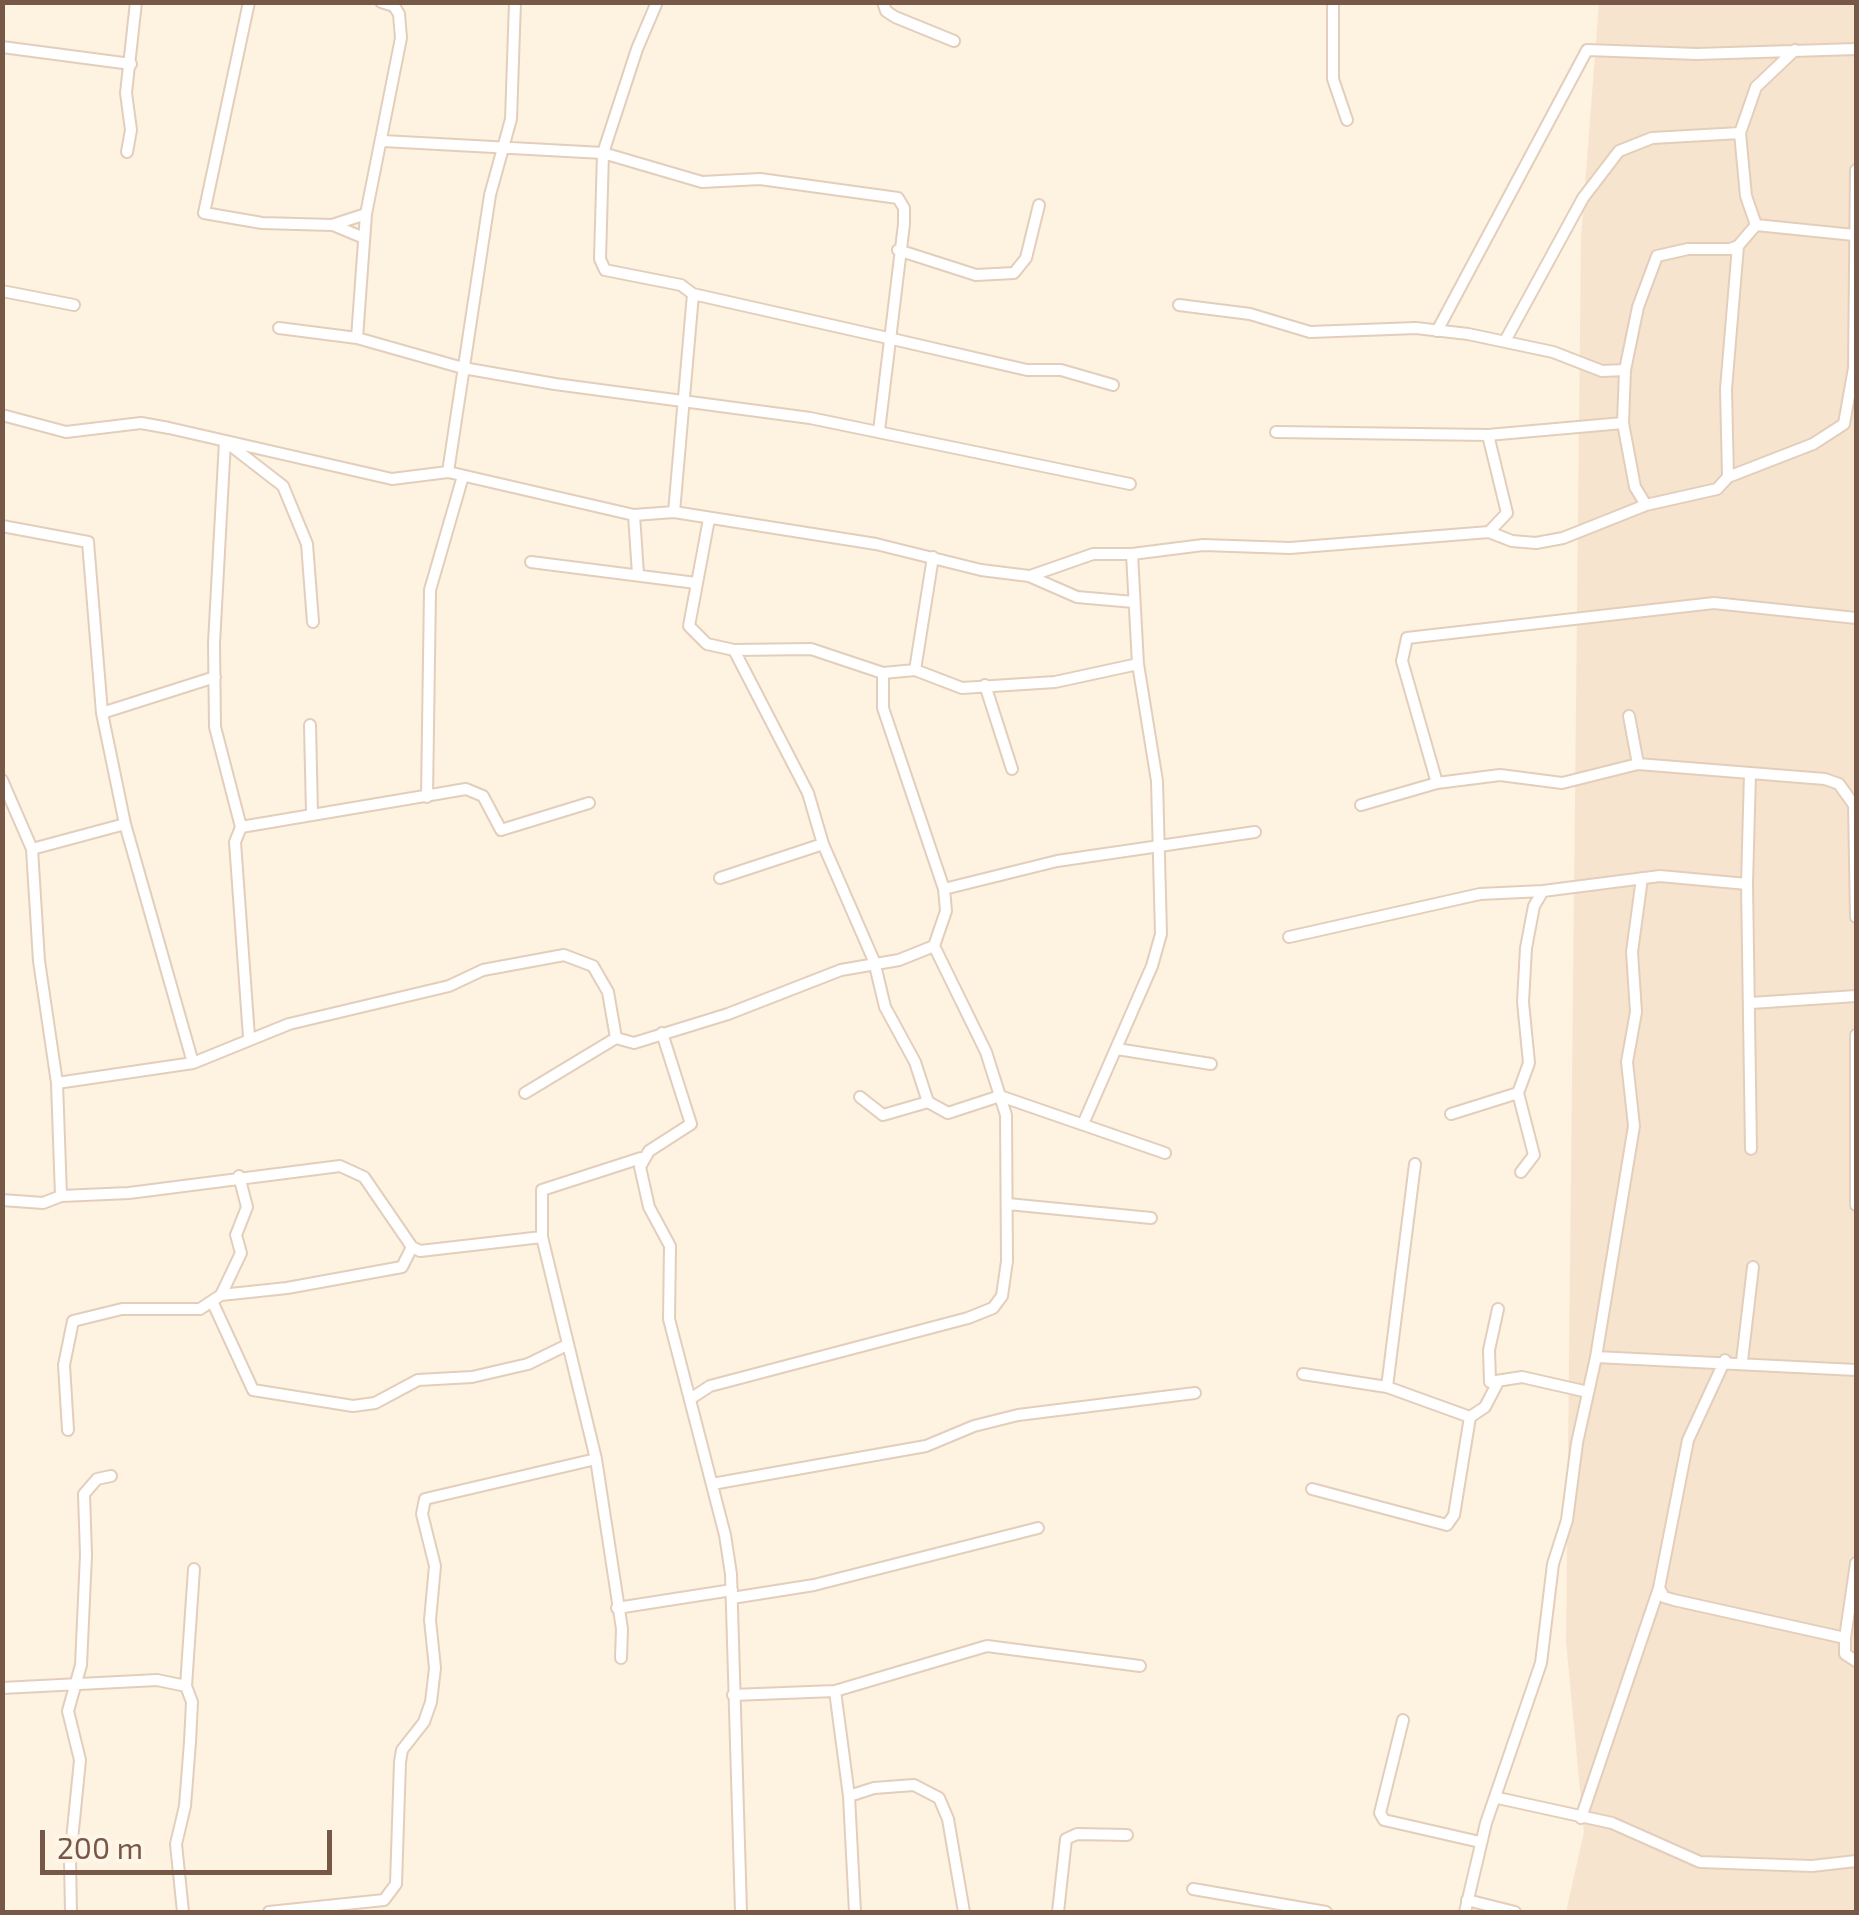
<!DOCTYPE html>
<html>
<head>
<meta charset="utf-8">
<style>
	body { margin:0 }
	#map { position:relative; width:1859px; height:1915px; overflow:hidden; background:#fef2e1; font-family:"Exo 2",sans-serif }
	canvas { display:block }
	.frame { position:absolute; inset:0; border:5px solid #775746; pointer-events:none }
	.scale { position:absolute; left:40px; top:1830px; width:292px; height:45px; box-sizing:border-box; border:5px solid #775746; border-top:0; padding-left:12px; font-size:30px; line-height:35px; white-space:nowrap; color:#775746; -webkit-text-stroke:8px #fff6e9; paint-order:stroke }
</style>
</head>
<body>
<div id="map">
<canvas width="1859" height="1915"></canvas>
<div class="frame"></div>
<div class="scale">200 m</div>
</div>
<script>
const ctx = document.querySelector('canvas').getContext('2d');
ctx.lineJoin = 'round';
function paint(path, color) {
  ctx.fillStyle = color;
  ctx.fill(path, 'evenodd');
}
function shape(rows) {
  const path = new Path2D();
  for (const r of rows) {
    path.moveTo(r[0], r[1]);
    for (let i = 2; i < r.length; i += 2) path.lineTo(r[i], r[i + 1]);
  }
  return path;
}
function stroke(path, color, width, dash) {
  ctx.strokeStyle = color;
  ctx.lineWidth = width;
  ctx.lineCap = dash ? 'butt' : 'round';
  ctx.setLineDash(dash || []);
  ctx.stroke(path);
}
paint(shape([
	[1599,3,1856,3,1856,1912,1566,1912,1584,1832,1566,1641,1581,237]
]), '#f6e4cf');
const street = shape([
	[249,2,204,213,262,223,332,225,366,214],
	[657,2,637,49,603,153,600,259,605,270,681,285,693,294,888,338,1027,370,1061,370,1113,385],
	[883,2,886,11,895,17,954,41],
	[1333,2,1333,79,1347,120],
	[2,47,131,64],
	[383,141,603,153,702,182,760,179,898,198,904,208,904,224,879,431],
	[127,152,131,130,126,93,136,2],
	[333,225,364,238],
	[1756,225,1738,246,1730,249,1688,249,1657,256,1638,307,1625,370,1623,423,1635,487,1646,505,1717,489,1728,477,1813,444,1844,424,1854,368,1856,170],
	[1756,225,1746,196,1740,133,1756,87,1795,50],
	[1756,225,1854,235],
	[898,250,976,275,1014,273,1026,258,1039,205],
	[2,291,74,305],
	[1179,305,1250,314,1310,332,1416,328,1468,334,1553,352,1602,371,1625,370],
	[279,328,357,338,463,368,555,384,810,418,1130,484],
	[1437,331,1587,50,1697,54,1856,49],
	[357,338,366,214,401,38,399,14,394,6,381,2],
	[1505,341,1583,198,1619,151,1652,138,1740,133],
	[2,415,66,432,141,423,169,428,392,479,448,472,634,515,674,512,876,544,981,570,1029,576,1077,597,1134,602],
	[1276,432,1488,435,1623,423],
	[225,441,214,643,215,727,241,827,235,842,249,1037],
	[230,445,283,486,307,544,313,622],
	[448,472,490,195,511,119,515,2],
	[1728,477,1726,389,1738,246],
	[674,512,693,294],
	[634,515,638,574],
	[709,519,689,626,707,644,734,650,811,649,883,673,915,670,962,688,1055,682,1138,664],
	[2,526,88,542,102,713,125,824,193,1063],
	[1489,532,1512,541,1536,543,1563,538,1646,505],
	[531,562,696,583],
	[1030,576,1093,554,1132,554],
	[734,650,808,793,823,844,874,961,885,1007,915,1062,928,1102,948,1113,1000,1096,1165,1153],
	[915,670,933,557],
	[985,685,1012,769],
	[102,713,215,677],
	[1629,716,1638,764],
	[310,725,312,814],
	[1750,773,1747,884,1751,1149],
	[2,780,32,849,39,961,57,1083,61,1196],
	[1437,783,1402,661,1407,638,1714,603,1856,618],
	[427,797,430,590,463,476],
	[1361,805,1437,783,1500,775,1562,783,1638,764,1825,779,1839,784,1854,805,1856,917],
	[241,827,466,789,483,796,501,830,589,803],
	[32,849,125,824],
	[720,878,823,844],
	[944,889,1057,861,1255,832],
	[1289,937,1480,894,1543,891],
	[1751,1003,1856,996],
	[662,1033,691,1124,649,1151,640,1167,649,1207,670,1246,669,1319,725,1535,731,1574,741,1912],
	[1856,1035,1856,1205],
	[1117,1049,1211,1064],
	[57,1083,193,1063,289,1024,449,986,483,970,564,955,593,966,608,992,616,1038,634,1043,728,1014,841,970,899,960,934,946,946,911,944,889,883,708,883,673],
	[525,1093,616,1038],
	[860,1097,883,1115,928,1102],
	[1451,1114,1518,1093],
	[1083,1124,1152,966,1161,934,1157,781,1138,664,1132,554,1203,545,1290,548,1489,532,1507,513,1488,435],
	[1415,1164,1387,1387,1470,1417,1485,1407,1497,1384],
	[1521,1172,1534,1155,1518,1093,1529,1063,1523,1002,1526,948,1534,906,1543,891,1660,876,1747,884],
	[2,1200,43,1203,61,1196,129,1193,340,1166,364,1177,412,1247,420,1251,542,1237],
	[1008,1204,1151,1218],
	[221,1295,287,1288,402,1267,412,1247],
	[212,1301,253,1390,353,1406,375,1403,418,1380,472,1377,528,1364,565,1346],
	[1498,1309,1489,1350,1490,1382,1522,1377,1588,1392],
	[1596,1357,1856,1370],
	[1725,1360,1688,1440,1659,1588,1664,1597,1674,1600,1845,1638],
	[1742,1361,1753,1267],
	[1303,1374,1387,1387],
	[690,1399,710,1386,968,1318,993,1308,1002,1296,1007,1261,1006,1115,986,1052,934,946],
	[68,1430,64,1365,73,1321,122,1309,200,1309,221,1295,241,1253,236,1235,247,1207,239,1176],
	[712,1484,926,1446,974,1426,1018,1415,1195,1393],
	[1312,1489,1447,1525,1454,1515,1470,1417],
	[1856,1563,1845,1638,1845,1654,1856,1661],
	[732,1598,814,1585,1038,1528],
	[617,1608,732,1590],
	[621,1658,622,1629,596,1459,542,1237,542,1190,641,1158],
	[186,1686,194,1569],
	[2,1688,157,1680,186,1686,192,1702,190,1742,185,1806,176,1844,183,1912],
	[835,1691,849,1796,855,1912],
	[733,1695,835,1691,987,1646,1140,1666],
	[1403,1720,1380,1813,1384,1820,1480,1842],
	[849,1796,874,1788,914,1785,939,1798,948,1819,964,1912],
	[1498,1798,1612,1823,1700,1862,1812,1866,1856,1861],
	[1581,1818,1659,1588],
	[1193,1889,1326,1912],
	[1467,1900,1515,1912],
	[71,1912,70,1860,80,1760,68,1711,81,1665,86,1555,84,1494,97,1479,111,1476],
	[269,1912,384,1900,396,1884,400,1762,402,1750,424,1722,431,1702,435,1668,430,1620,435,1566,422,1514,425,1499,596,1459],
	[1058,1912,1066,1839,1077,1834,1127,1835],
	[1465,1912,1486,1823,1541,1663,1553,1564,1567,1520,1577,1443,1596,1357,1634,1126,1627,1062,1636,1012,1632,952,1642,878]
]);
stroke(street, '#e3cebc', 14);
stroke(street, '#fff', 10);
</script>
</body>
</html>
